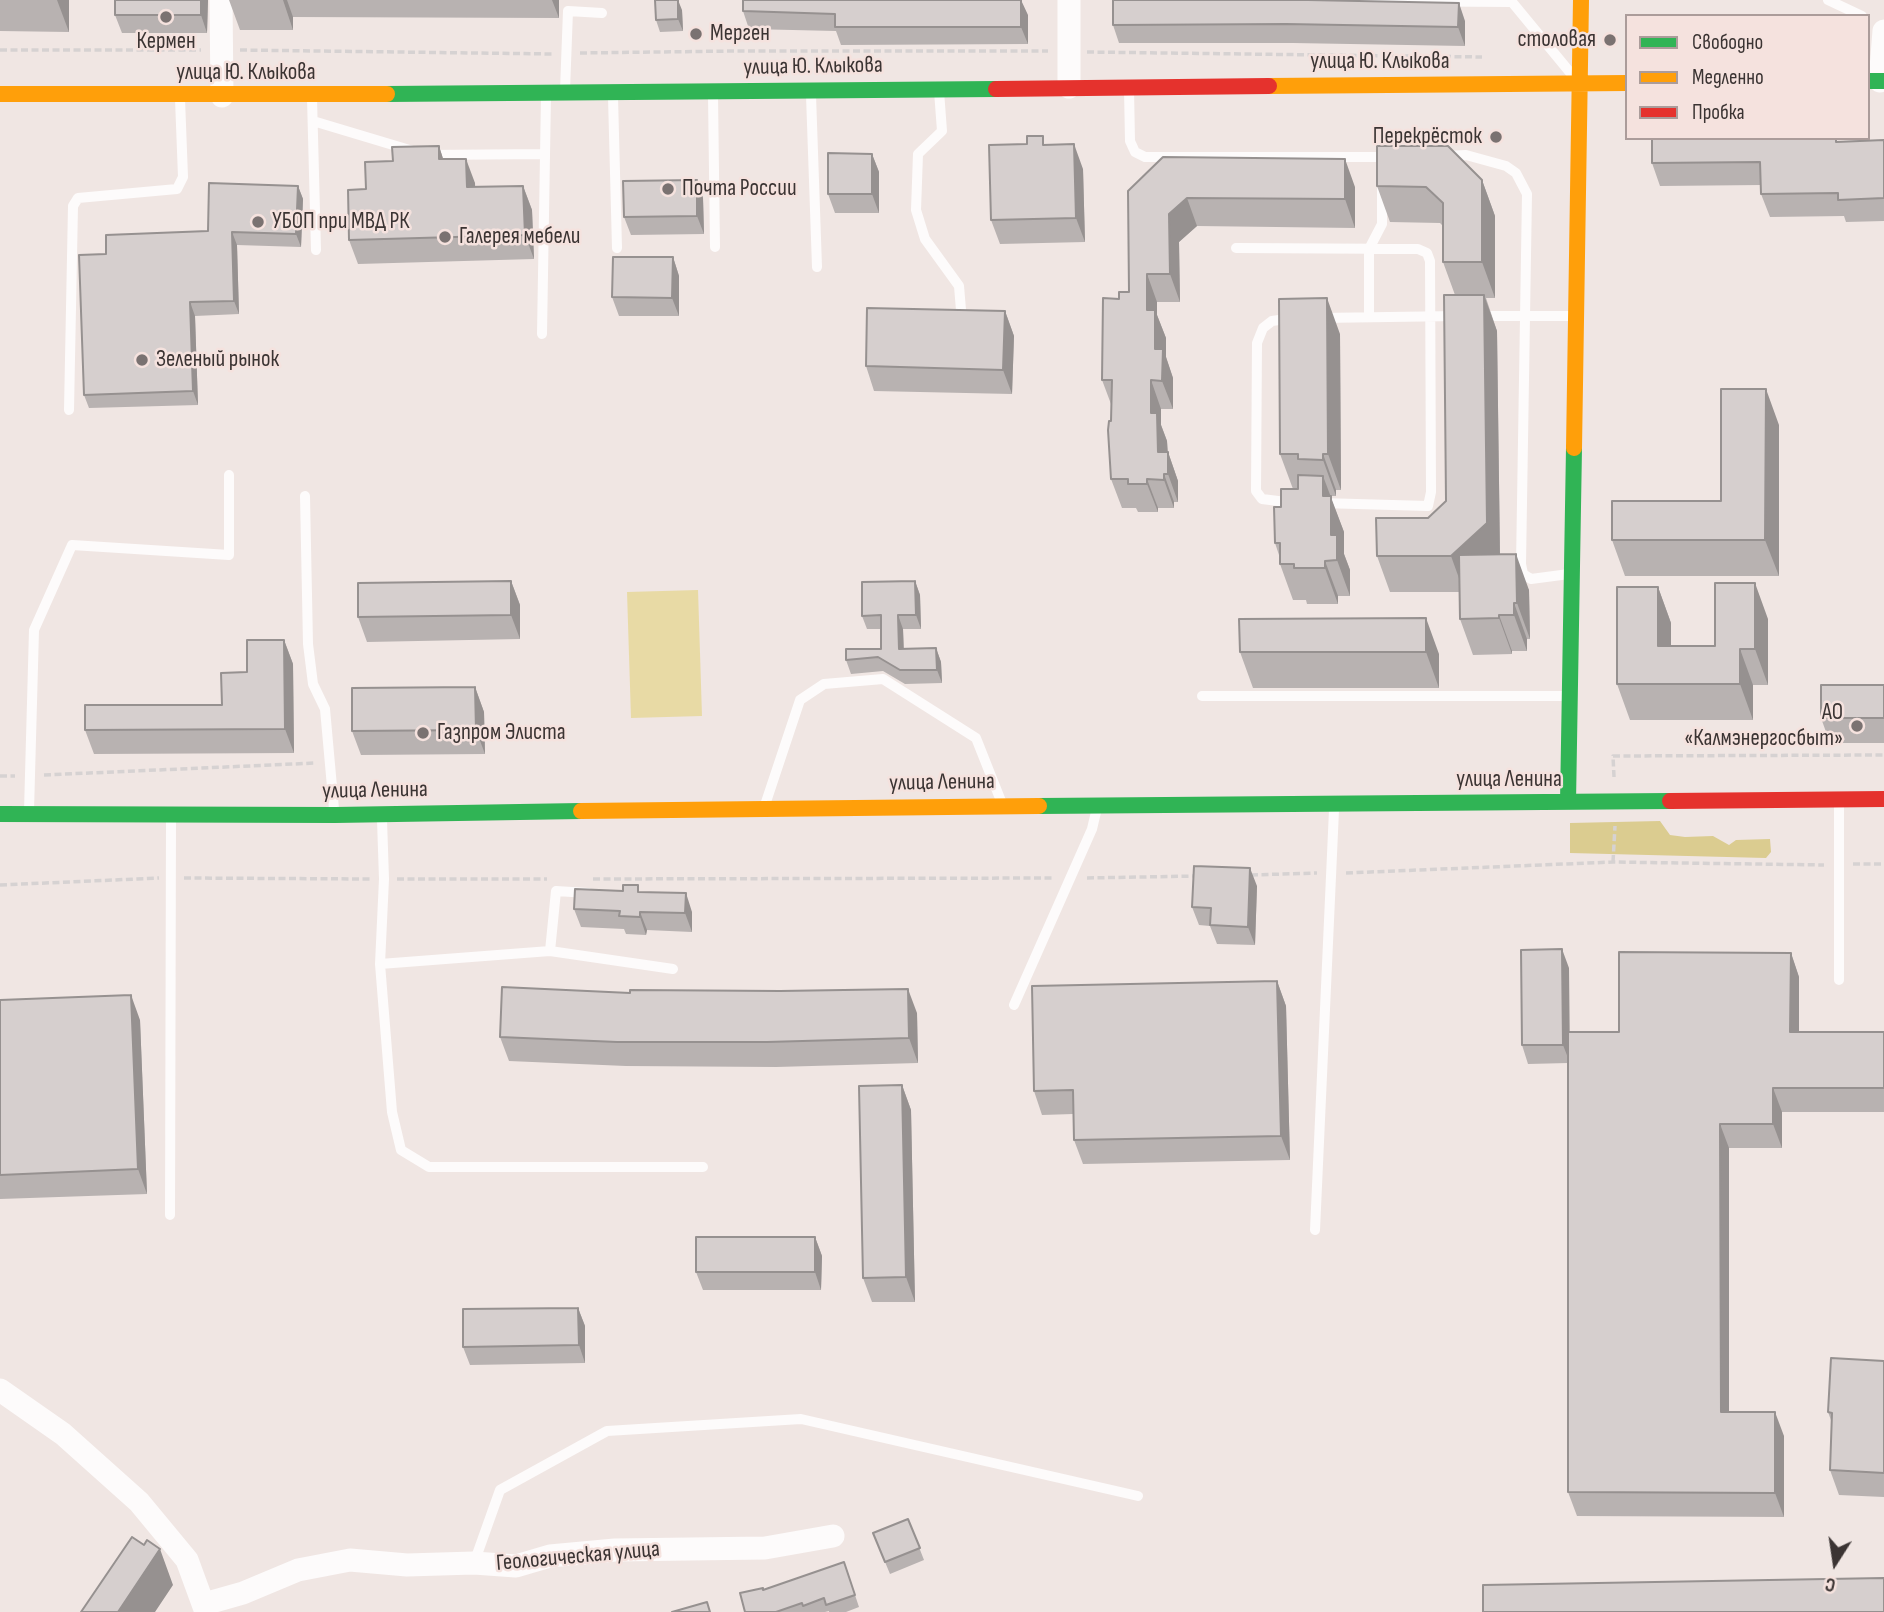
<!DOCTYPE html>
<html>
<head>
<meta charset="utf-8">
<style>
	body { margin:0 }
	#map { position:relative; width:1884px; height:1612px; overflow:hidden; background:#f0e6e3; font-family:"Sofia Sans Condensed",sans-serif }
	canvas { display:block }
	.legend { position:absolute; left:1625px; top:14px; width:245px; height:126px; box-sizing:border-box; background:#f5e2de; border:2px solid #ab9c9a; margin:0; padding:9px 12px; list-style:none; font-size:21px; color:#3b3433 }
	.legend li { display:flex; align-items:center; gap:14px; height:35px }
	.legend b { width:35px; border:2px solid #ab9c9a }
	.north { position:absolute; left:1800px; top:1528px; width:70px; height:70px; -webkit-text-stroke:5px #f5e2de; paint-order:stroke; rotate:192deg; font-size:19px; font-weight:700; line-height:28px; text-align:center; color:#3b3433 }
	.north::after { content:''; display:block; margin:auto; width:24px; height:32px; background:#3b3433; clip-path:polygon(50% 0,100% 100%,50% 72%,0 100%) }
</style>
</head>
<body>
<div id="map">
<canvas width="1884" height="1612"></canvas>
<ul class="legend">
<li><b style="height:9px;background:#30b455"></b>Свободно</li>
<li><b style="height:9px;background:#ff9f0a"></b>Медленно</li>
<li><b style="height:9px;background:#e5322d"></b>Пробка</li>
</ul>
<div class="north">С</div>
</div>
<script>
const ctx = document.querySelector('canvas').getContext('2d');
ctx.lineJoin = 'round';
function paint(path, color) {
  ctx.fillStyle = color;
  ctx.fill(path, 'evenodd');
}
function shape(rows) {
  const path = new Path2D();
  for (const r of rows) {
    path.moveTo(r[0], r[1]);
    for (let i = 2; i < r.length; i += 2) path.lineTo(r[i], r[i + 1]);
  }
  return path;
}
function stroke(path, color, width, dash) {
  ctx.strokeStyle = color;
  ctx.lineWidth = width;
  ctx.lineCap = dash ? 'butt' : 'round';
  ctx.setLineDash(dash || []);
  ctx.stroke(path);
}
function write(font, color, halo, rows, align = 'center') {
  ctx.font = font + ' "Sofia Sans Condensed",sans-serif';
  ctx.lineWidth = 5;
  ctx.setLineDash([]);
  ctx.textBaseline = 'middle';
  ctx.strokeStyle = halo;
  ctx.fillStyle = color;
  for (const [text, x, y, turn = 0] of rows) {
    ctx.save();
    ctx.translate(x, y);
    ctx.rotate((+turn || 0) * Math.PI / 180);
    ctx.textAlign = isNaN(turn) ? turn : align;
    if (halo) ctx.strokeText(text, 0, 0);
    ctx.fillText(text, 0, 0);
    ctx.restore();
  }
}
paint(shape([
	[698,590,702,716,631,718,627,592]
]), '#e8daa5');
paint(shape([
	[1660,821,1670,835,1685,837,1713,836,1729,845,1736,840,1770,839,1771,852,1766,858,1570,853,1570,823]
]), '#dbcc90');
stroke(shape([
	[0,50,201,50],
	[240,50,554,54],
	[1087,52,1482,57],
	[580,53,734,51,1048,51],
	[44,775,316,763],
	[0,776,15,776],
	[1614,777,1613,756,1884,755],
	[1613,862,1615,826],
	[1853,864,1884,864],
	[1346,873,1613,862,1824,865],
	[1251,875,1317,873],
	[184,878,372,879],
	[1087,878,1198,876],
	[397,879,547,879],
	[593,879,1055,878],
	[0,885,159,878]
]), '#d6d2d2', 3.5, [7, 3.5]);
stroke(shape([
	[1180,0,1219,0],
	[1828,0,1862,16],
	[1361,1,1512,2,1573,76],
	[1129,89,1130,141,1135,152,1145,157,1391,157],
	[565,90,568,11,602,13],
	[939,91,942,131,918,154,916,210,925,239,959,286,962,322],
	[713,95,715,247],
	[811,95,817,267],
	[613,97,617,248],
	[312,98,316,250],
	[313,121,413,151],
	[428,155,544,154],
	[1445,156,1466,155,1506,166,1516,173,1527,194,1521,564,1523,574,1531,579,1569,574],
	[1236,248,1418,249,1427,253,1430,261,1431,492,1428,506,1321,503],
	[1477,316,1573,316],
	[1369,317,1369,249,1382,224,1382,190],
	[1293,318,1272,321,1263,328,1257,343,1256,491,1262,499,1294,503],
	[1320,318,1458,316],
	[542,334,546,96],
	[69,410,73,206,78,198,177,189,183,177,180,99],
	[305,496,308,644,313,684,325,709,334,809],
	[1202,696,1567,696],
	[766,802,800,700,824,684,883,679,976,738,1001,801],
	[1839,805,1839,980],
	[29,811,34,630,72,545,229,555,229,475],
	[382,820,384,879,380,964,392,1112,401,1150,429,1167,703,1167],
	[550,951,556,891,588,893],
	[380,964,550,951,673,969],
	[1014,1005,1092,829,1096,812],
	[170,1215,171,819],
	[1315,1230,1334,810],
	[474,1563,500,1490,607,1431,801,1419,1138,1496]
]), '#fdfbfb', 10);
stroke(shape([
	[221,0,222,96],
	[1880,81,1884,31],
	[1069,87,1069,0],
	[0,1390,63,1434,139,1502,187,1560,206,1612],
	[204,1604,243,1593,298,1570,350,1560,407,1565,474,1563,516,1566,550,1556,615,1550,765,1548,833,1536]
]), '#fdfbfb', 23);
stroke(shape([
	[1868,81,1884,81],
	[387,94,996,89],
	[1568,802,1574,448],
	[1039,806,1670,801],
	[0,814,335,815,581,811]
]), '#30b455', 16);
stroke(shape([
	[1269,86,1627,83],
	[0,94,387,94],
	[1574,448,1581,0],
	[581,811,1039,806]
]), '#ff9f0a', 16);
stroke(shape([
	[996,89,1269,86],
	[1670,801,1884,799]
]), '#e5322d', 16);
paint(shape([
	[0,0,69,0,69,32,0,31],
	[115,0,208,0,207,33,122,33,115,15],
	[229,0,559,0,559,18,293,17,293,30,240,30],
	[682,10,683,31,660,32,656,20],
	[743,11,1028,15,1028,44,841,45,836,31,749,29],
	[1465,21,1465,46,1293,43,1119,43,1113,25],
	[1884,140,1884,221,1846,222,1844,216,1770,217,1761,194,1761,185,1660,186,1652,163,1843,141],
	[439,146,443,159,475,183,475,187,523,186,532,210,534,259,358,264,349,240,366,189,393,161],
	[872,154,879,172,879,213,835,213,828,194],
	[1083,169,1085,242,1000,244,991,220],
	[697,180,703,198,704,234,631,235,624,217],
	[1482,180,1495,216,1495,298,1486,298,1497,331,1500,554,1529,590,1530,639,1527,639,1527,651,1512,651,1512,654,1473,655,1460,619,1459,592,1390,592,1377,556,1428,518,1446,501,1455,295,1443,262,1443,226,1440,223,1390,222,1377,186],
	[298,186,303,199,301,247,237,245,239,314,195,316,198,405,89,408,84,395,106,254,208,231],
	[1355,187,1355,228,1197,226,1179,242,1180,302,1157,302,1157,315,1166,338,1166,357,1173,378,1173,409,1161,409,1161,425,1167,441,1168,452,1178,481,1178,502,1174,502,1174,508,1158,508,1158,512,1138,512,1136,508,1122,508,1111,479,1111,404,1102,380,1119,299,1129,292,1128,191],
	[673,257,679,276,679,316,619,316,612,297],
	[1005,311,1014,336,1012,394,874,391,866,366],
	[1340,334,1341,490,1336,490,1336,496,1330,496,1344,532,1344,554,1350,570,1350,596,1338,596,1338,604,1307,604,1306,600,1293,600,1280,564,1280,558,1275,543,1281,507,1293,489,1280,454],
	[1779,425,1779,576,1625,576,1612,540,1721,501],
	[511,581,520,605,520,639,367,642,358,617],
	[915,581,920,595,921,629,903,629,904,649,936,648,941,662,942,683,905,684,883,671,851,674,846,660,881,649,881,629,867,629,862,616],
	[1658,587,1671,623,1671,646,1715,646,1768,619,1768,685,1753,685,1753,720,1630,720,1617,684],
	[1239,619,1439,654,1439,688,1253,688,1240,652],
	[284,640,293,664,294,753,94,754,85,730,222,705,247,672],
	[1884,685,1884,743,1830,743,1821,718],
	[475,687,484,712,485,754,361,755,352,731],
	[1257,886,1255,945,1217,944,1210,926,1199,925,1192,907],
	[640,892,692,912,692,932,647,930,646,935,626,934,624,929,581,927,574,909],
	[1791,953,1799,977,1799,1032,1884,1032,1884,1112,1782,1112,1782,1148,1729,1148,1729,1412,1784,1436,1784,1517,1577,1516,1568,1492,1568,1063,1528,1064,1522,1045,1569,968,1569,1032,1619,1032],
	[1277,981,1286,1006,1290,1160,1083,1164,1074,1140,1073,1114,1042,1115,1034,1091],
	[0,1000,140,1020,147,1194,0,1199],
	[917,1013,918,1063,776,1067,626,1066,509,1061,500,1037],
	[902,1085,911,1110,915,1302,872,1302,863,1278],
	[815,1237,822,1256,821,1290,703,1290,696,1272],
	[578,1308,585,1326,585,1363,470,1365,463,1347],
	[1884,1361,1884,1497,1839,1495,1830,1470,1832,1423,1828,1412],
	[908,1519,924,1560,890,1574,873,1533],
	[844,1562,859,1607,846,1612,829,1612,829,1611,825,1612,745,1612,763,1590]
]), '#b8b2b1');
paint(shape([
	[57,0,69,0,69,32],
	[201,0,208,0,207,33,201,15],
	[283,0,287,0,293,17,293,30],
	[552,0,559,0,559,18],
	[678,0,682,10,683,31,678,19],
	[1021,0,1028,15,1028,44,1021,27],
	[1459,3,1465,21,1465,46,1458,27],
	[1074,144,1083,169,1085,242,1076,218],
	[439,146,447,171,439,159],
	[872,154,879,172,879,213,872,194],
	[466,159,475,183,476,212,467,187],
	[1345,159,1355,187,1355,228,1345,199],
	[697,180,703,198,704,234,697,216],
	[1482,180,1495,216,1495,298,1482,262],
	[298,186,303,199,301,247,296,234],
	[523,186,532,210,534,259,525,235],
	[1187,198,1197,226,1179,242,1180,302,1170,274,1169,214],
	[232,232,237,245,239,314,234,301],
	[673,257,679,276,679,316,672,298],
	[1147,274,1157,302,1157,315,1166,338,1166,357,1173,378,1173,409,1162,381,1147,310],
	[1484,295,1497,331,1500,559,1464,592,1451,556],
	[1327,298,1340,334,1341,490,1328,454],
	[190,302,195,316,198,405,193,391],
	[1005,311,1014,336,1012,394,1003,370],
	[1151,380,1161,409,1161,425,1167,441,1168,463,1168,452,1178,481,1178,502,1168,474,1158,452,1151,413],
	[1766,389,1779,425,1779,576,1765,540],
	[1323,454,1336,490,1336,496,1323,460],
	[1164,474,1174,502,1174,508,1164,480],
	[1323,476,1344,532,1344,554,1350,570,1350,596,1337,560,1331,535,1323,496],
	[1147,479,1158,508,1158,512,1147,484],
	[1516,554,1529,590,1530,639,1517,603],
	[1325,561,1338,596,1338,604,1325,568],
	[511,581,520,605,520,639,511,615],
	[915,581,920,595,921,629,916,615],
	[1755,583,1768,619,1768,685,1755,649],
	[1658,587,1671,623,1671,682,1658,646],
	[1514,603,1527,639,1527,651,1514,615],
	[898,615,903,629,904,663,899,649],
	[1499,615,1512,651,1512,654,1499,618],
	[1426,618,1439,654,1439,688,1426,652],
	[284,640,293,664,294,753,285,729],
	[936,648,941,662,942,683,937,670],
	[1740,649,1753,685,1753,720,1740,684],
	[475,687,484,712,485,754,476,730],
	[1250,868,1257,886,1255,945,1248,927],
	[686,893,692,912,692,932,685,913],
	[640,912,647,930,646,935,640,917],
	[1562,949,1569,968,1570,1063,1563,1045],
	[1791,953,1799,977,1799,1056,1790,1032],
	[1277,981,1286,1006,1290,1160,1281,1136],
	[908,989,917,1013,918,1063,909,1038],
	[131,995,140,1020,147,1194,138,1169],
	[902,1085,911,1110,915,1302,906,1277],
	[1773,1088,1782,1112,1782,1148,1773,1124],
	[1720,1124,1729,1148,1729,1436,1721,1412],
	[815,1237,822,1256,821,1290,815,1272],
	[578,1308,585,1326,585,1363,579,1345],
	[1775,1412,1784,1436,1784,1517,1775,1493],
	[160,1549,173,1585,155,1612,118,1612]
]), '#969190');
const building = shape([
	[115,0,201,0,201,15,115,15,115,0],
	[655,0,678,0,678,19,656,20,655,0],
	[743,0,1021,0,1021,27,835,27,835,14,743,11,743,0],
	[1113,0,1308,0,1459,3,1458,27,1286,24,1113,25,1113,0],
	[1027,136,1043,136,1043,145,1074,144,1076,218,991,220,989,145,1027,144,1027,136],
	[1652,138,1836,138,1836,142,1884,140,1884,198,1838,200,1838,193,1761,194,1760,162,1652,163,1652,138],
	[439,146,439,159,466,159,467,187,523,186,525,235,349,240,348,190,366,189,365,162,393,161,392,147,439,146],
	[1377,146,1448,146,1482,180,1482,262,1443,262,1443,203,1426,187,1377,186,1377,146],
	[828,153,872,154,872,194,828,194,828,153],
	[1163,157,1345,159,1345,199,1187,198,1169,214,1170,274,1147,274,1147,310,1155,310,1155,349,1163,349,1162,381,1151,380,1151,413,1157,413,1158,452,1168,452,1168,474,1164,474,1164,480,1147,479,1147,484,1128,484,1128,479,1111,479,1108,430,1109,421,1111,421,1112,380,1102,380,1103,298,1119,299,1119,292,1129,292,1128,191,1163,157],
	[697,180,697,216,624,217,623,181,697,180],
	[209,183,298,186,296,234,232,232,234,301,190,302,193,391,84,395,79,255,106,254,106,235,208,231,209,183],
	[613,257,673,257,672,298,612,297,613,257],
	[1444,295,1484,295,1487,523,1451,556,1377,556,1376,518,1428,518,1446,501,1444,295],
	[1327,298,1328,454,1323,454,1323,460,1298,459,1298,454,1280,454,1279,299,1327,298],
	[867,308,1005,311,1003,370,866,366,867,308],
	[1721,389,1766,389,1765,540,1612,540,1612,501,1721,501,1721,389],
	[1298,475,1323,476,1323,496,1331,496,1331,535,1337,535,1337,560,1325,561,1325,568,1294,568,1294,564,1280,564,1280,543,1275,543,1274,507,1281,507,1281,489,1298,489,1298,475],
	[1516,554,1517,603,1514,603,1514,615,1499,615,1499,618,1460,619,1459,555,1516,554],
	[511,581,511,615,358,617,358,583,511,581],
	[915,581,916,615,898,615,899,649,936,648,937,670,900,670,878,657,846,660,846,649,881,649,881,615,862,616,862,582,915,581],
	[1715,583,1755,583,1755,649,1740,649,1740,684,1617,684,1617,587,1658,587,1658,646,1715,646,1715,583],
	[1426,618,1426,652,1240,652,1239,619,1426,618],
	[247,640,284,640,285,729,85,730,85,705,222,705,221,673,247,672,247,640],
	[1821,685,1884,685,1884,718,1821,718,1821,685],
	[475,687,476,730,352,731,352,688,475,687],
	[1194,866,1250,868,1248,927,1210,925,1211,908,1192,907,1194,866],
	[623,885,638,885,638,892,686,893,685,913,640,912,640,917,619,916,620,911,574,909,575,889,623,891,623,885],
	[1562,949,1563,1045,1522,1045,1521,950,1562,949],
	[1619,952,1791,953,1790,1032,1884,1032,1884,1088,1773,1088,1773,1124,1720,1124,1721,1412,1775,1412,1775,1493,1568,1492,1568,1032,1619,1032,1619,952],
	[1277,981,1281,1136,1074,1140,1073,1090,1034,1091,1032,986,1277,981],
	[502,987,630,993,630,990,780,991,908,989,909,1038,767,1042,617,1042,500,1037,502,987],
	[131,995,138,1169,0,1175,0,1000,131,995],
	[902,1085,906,1277,863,1278,859,1086,902,1085],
	[696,1237,815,1237,815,1272,696,1272,696,1237],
	[578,1308,579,1345,463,1347,463,1309,578,1308],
	[1831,1358,1884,1361,1884,1473,1830,1470,1832,1413,1828,1412,1831,1358],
	[908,1519,920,1548,885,1562,873,1533,908,1519],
	[132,1537,144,1545,147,1540,160,1549,118,1612,81,1612,132,1537],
	[844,1562,855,1595,826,1605,824,1598,803,1606,802,1603,776,1612,745,1612,740,1593,763,1588,763,1590,844,1562],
	[1884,1578,1884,1612,1483,1612,1483,1585,1884,1578],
	[707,1602,710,1612,672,1612,707,1602]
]);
paint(building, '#d6cfce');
stroke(building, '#969190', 2);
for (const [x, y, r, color] of [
	[166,17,7,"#7a7271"],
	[696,34,7,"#7a7271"],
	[1610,40,7,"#7a7271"],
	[1496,137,7,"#7a7271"],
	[668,189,7,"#7a7271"],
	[258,222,7,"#7a7271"],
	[445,237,7,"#7a7271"],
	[142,360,7,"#7a7271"],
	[1857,726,7,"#7a7271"],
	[423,733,7,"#7a7271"]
]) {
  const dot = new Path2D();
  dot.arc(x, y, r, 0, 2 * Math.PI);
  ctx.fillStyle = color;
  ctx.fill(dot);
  stroke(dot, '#f5e2de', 2.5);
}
write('23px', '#3b3433', '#f5e2de', [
	["Мерген",710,34],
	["столовая",1596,40,"right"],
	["Кермен",166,42,"center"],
	["Перекрёсток",1482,137,"right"],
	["Почта России",682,189],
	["УБОП при МВД РК",272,222],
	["Галерея мебели",459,237],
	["Зеленый рынок",156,360],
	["АО",1843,713,"right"],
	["«Калмэнергосбыт»",1843,739,"right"],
	["Газпром Элиста",437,733]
], 'left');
write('23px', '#3b3433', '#f5e2de', [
	["улица Ю. Клыкова",1380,62],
	["улица Ю. Клыкова",813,67,-1],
	["улица Ю. Клыкова",246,73],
	["улица Ленина",1509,780],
	["улица Ленина",942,783,-1],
	["улица Ленина",375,791,-1],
	["Геологическая улица",578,1557,-5]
]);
</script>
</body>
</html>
